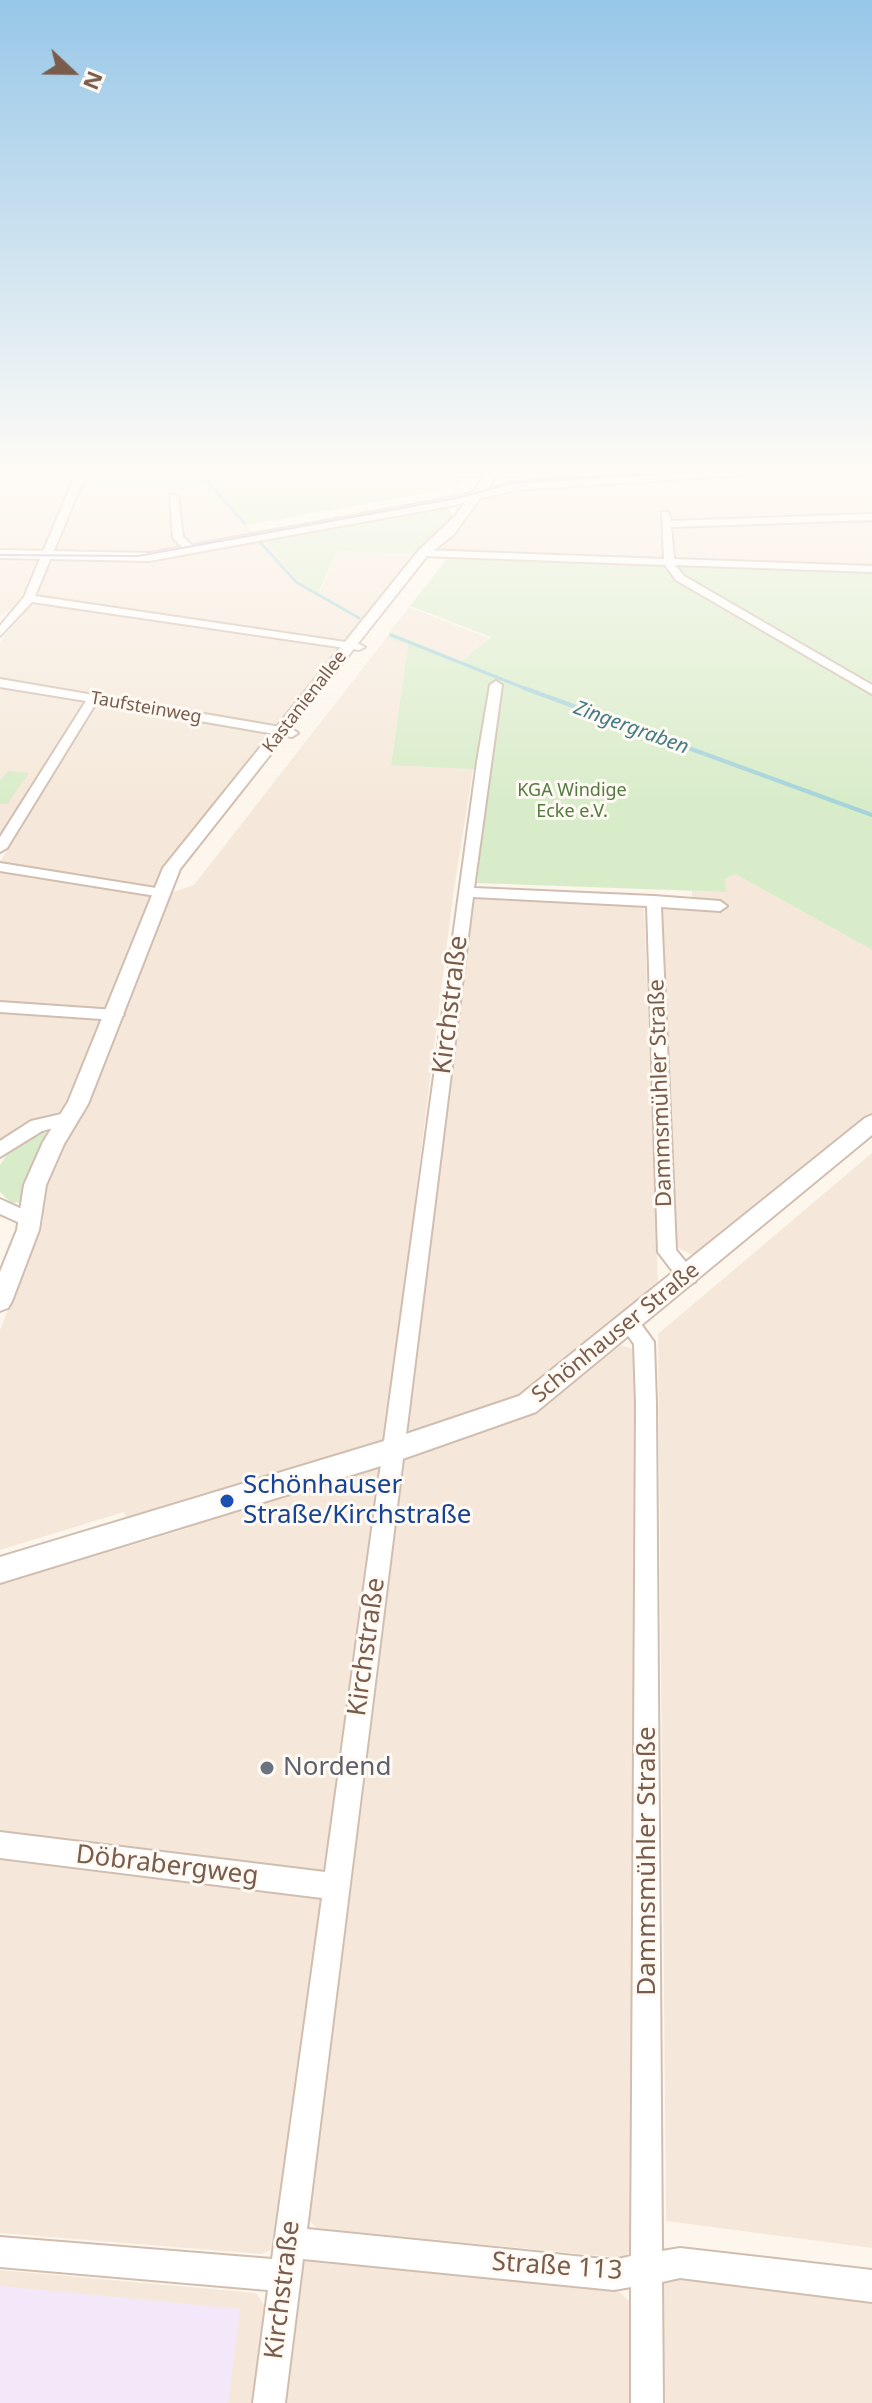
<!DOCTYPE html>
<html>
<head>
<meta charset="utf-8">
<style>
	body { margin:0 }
	#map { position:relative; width:872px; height:2403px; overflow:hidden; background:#fdf6ec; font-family:"Noto Sans",sans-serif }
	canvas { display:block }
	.north { position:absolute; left:32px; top:32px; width:80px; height:80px; -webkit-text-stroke:6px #fffaf3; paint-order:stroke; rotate:112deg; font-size:22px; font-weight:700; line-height:32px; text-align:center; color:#7a5c4d }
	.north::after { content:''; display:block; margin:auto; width:28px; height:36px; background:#7a5c4d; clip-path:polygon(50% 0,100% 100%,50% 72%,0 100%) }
</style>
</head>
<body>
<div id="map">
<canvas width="872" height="2403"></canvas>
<div class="north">N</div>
</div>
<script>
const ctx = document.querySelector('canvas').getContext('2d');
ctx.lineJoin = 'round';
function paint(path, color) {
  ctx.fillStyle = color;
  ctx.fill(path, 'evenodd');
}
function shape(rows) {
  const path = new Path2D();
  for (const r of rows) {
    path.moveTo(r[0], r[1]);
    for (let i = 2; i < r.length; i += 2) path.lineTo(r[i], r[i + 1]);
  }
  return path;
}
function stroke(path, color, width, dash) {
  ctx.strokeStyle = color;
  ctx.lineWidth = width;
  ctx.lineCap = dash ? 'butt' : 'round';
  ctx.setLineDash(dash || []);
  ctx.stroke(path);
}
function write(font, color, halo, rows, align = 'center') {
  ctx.font = font + ' "Noto Sans",sans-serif';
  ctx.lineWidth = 6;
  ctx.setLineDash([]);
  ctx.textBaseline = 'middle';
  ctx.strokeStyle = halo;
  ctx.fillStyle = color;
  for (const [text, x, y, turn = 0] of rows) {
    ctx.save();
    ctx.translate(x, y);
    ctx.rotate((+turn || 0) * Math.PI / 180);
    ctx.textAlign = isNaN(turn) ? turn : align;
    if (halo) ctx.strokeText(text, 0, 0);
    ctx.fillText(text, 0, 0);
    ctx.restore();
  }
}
paint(shape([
	[0,471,77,471,45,552,0,552],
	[759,471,872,471,872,516,672,522,671,513,662,513,667,559,438,551,480,497,530,486],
	[211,484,253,532,132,554,55,551,82,489],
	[872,519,872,567,674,560,672,526],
	[263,536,320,592,337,551,419,554,346,641,34,596,53,559,141,560],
	[0,556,41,557,16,606,0,616],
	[32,601,340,646,342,648,280,725,273,727,0,680,0,642],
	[409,607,489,638,461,661,442,654,390,632],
	[387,637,408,645,391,764,473,769,453,896,385,1440,382,1445,127,1523,124,1512,0,1550,0,1330,43,1221,41,1191,67,1132,85,1112,173,892,194,885],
	[0,685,87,701,0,841],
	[96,702,269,730,275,734,155,888,0,862],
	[0,871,154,896,108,1009,0,1003],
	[735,874,872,950,872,1116,695,1256,672,1245,659,904,692,905,692,891,726,892,725,879],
	[475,896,644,905,658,1284,656,1290,522,1399,411,1432,408,1429,470,900],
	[0,1011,103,1018,65,1110,21,1125,0,1140],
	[872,1153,872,2248,666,2221,658,1334],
	[621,1345,632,1349,638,1361,636,2247,622,2258,317,2228,306,2217,399,1462,407,1454,534,1412],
	[376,1466,381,1470,328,1867,322,1874,0,1836,0,1585,188,1528,202,1518],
	[0,1856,318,1894,322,1900,275,2239,270,2250,262,2254,0,2233],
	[309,2254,620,2292,629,2301,634,2314,634,2403,282,2403,301,2259],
	[0,2270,256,2293,271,2314,259,2403,0,2403],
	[681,2278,872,2302,872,2403,660,2403,661,2284]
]), '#f5e8da');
paint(shape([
	[0,2286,240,2309,228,2403,0,2403]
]), '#f3e8fa');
paint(shape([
	[89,471,452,471,460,480,457,486,434,492,247,525,211,484,82,489],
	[439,506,450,510,453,517,419,554,337,551,318,593,294,576,265,539],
	[449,556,666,563,678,578,872,692,872,950,735,874,725,879,726,892,477,883,488,770,391,765,408,645,387,637,390,632,461,661,491,637,410,606],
	[673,564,872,570,872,688,682,578],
	[8,771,29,773,7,804,0,804,0,781],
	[40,1131,46,1133,21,1202,11,1203,0,1192,0,1165,11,1149]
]), '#d8ecc9');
stroke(shape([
	[198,471,245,524],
	[259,541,296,582,359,618],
	[391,635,529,690]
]), '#a5d3da', 3);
stroke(shape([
	[524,688,872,815]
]), '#a5d3da', 4);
const minor = shape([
	[77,471,87,471,35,596,359,644,365,647,359,650,32,602,0,636,0,626,24,597,77,471],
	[170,494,178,496,183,537,194,547,194,551,186,551,173,538,170,494],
	[662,512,668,512,671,521,872,514,872,520,671,527,674,559,872,566,872,572,675,565,684,576,872,685,872,694,676,580,665,565,423,556,418,553,423,550,664,559,662,512],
	[0,679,292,729,298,733,292,737,96,703,7,848,0,852,0,837,86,701,0,687,0,679],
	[496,681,502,685,474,888,654,896,720,901,727,906,720,911,661,907,676,1250,697,1276,695,1282,688,1284,681,1282,658,1252,647,906,473,897,307,2229,614,2260,631,2256,636,1404,634,1344,619,1323,622,1317,629,1315,636,1317,654,1342,656,1404,662,2251,680,2248,872,2270,872,2302,680,2278,662,2282,663,2403,631,2403,631,2287,614,2290,303,2259,285,2403,253,2403,268,2290,0,2267,0,2237,272,2259,322,1898,0,1858,0,1832,325,1872,477,762,490,685,496,681],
	[0,863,162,889,169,893,162,897,0,871,0,863],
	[0,1002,116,1010,124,1015,116,1020,0,1012,0,1002],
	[70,1112,78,1118,76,1122,42,1131,0,1157,0,1141,31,1121,70,1112],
	[0,1199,35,1215,38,1220,35,1225,29,1227,0,1214,0,1199]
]);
const tertiary = shape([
	[488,471,500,471,454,534,427,556,180,869,88,1104,64,1144,46,1185,39,1230,12,1301,8,1308,0,1311,0,1272,17,1230,24,1185,43,1142,68,1102,163,868,419,550,455,516,488,471],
	[872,1115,872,1135,536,1412,394,1462,0,1583,0,1557,394,1438,519,1396,865,1118,872,1115]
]);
const secondary = shape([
	[688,471,750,471,744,475,515,490,450,506,149,561,0,558,0,550,149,553,450,498,515,482,688,471]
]);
stroke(minor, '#d1beb0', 4);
stroke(tertiary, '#d1beb0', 4);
stroke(secondary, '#d6c0b0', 4);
paint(minor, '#fff');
paint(tertiary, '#fff');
paint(secondary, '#fff');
stroke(shape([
	[0,555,138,556,457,498,512,483,702,471]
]), '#b9a8c9', 2);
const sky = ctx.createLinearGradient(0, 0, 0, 807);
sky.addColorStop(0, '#97c7e8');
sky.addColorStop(0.58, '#fefbf6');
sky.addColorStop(1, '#fefbf600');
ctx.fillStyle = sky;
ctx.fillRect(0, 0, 872, 807);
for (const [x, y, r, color] of [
	[227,1501,8,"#1a4fb4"],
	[267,1768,8,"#6b7280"]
]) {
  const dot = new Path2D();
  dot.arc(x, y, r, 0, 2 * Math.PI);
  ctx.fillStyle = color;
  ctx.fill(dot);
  stroke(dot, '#fffaf3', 3);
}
write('18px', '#7a5c4d', '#fffaf3', [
	["Kastanienallee",305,702,-52],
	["Taufsteinweg",146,708,10]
]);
write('18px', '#537a41', '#fffaf3', [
	["KGA Windige",572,791],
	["Ecke e.V.",572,812]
]);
write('italic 20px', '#437c86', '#fffaf3', [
	["Zingergraben",631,728,20]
]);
write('22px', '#7a5c4d', '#fffaf3', [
	["Dammsmühler Straße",661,1093,-92],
	["Schönhauser Straße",616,1333,-39]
]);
write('26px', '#7a5c4d', '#fffaf3', [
	["Kirchstraße",451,1005,-83],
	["Kirchstraße",367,1647,-82],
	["Dammsmühler Straße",648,1861,-90],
	["Döbrabergweg",167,1866,7],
	["Straße 113",557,2267,4],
	["Kirchstraße",283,2290,-83]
]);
write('26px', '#164399', '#fffaf3', [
	["Schönhauser",243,1486],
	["Straße/Kirchstraße",243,1516]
], 'left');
write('26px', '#5b616d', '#fffaf3', [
	["Nordend",283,1768]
], 'left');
</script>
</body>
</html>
